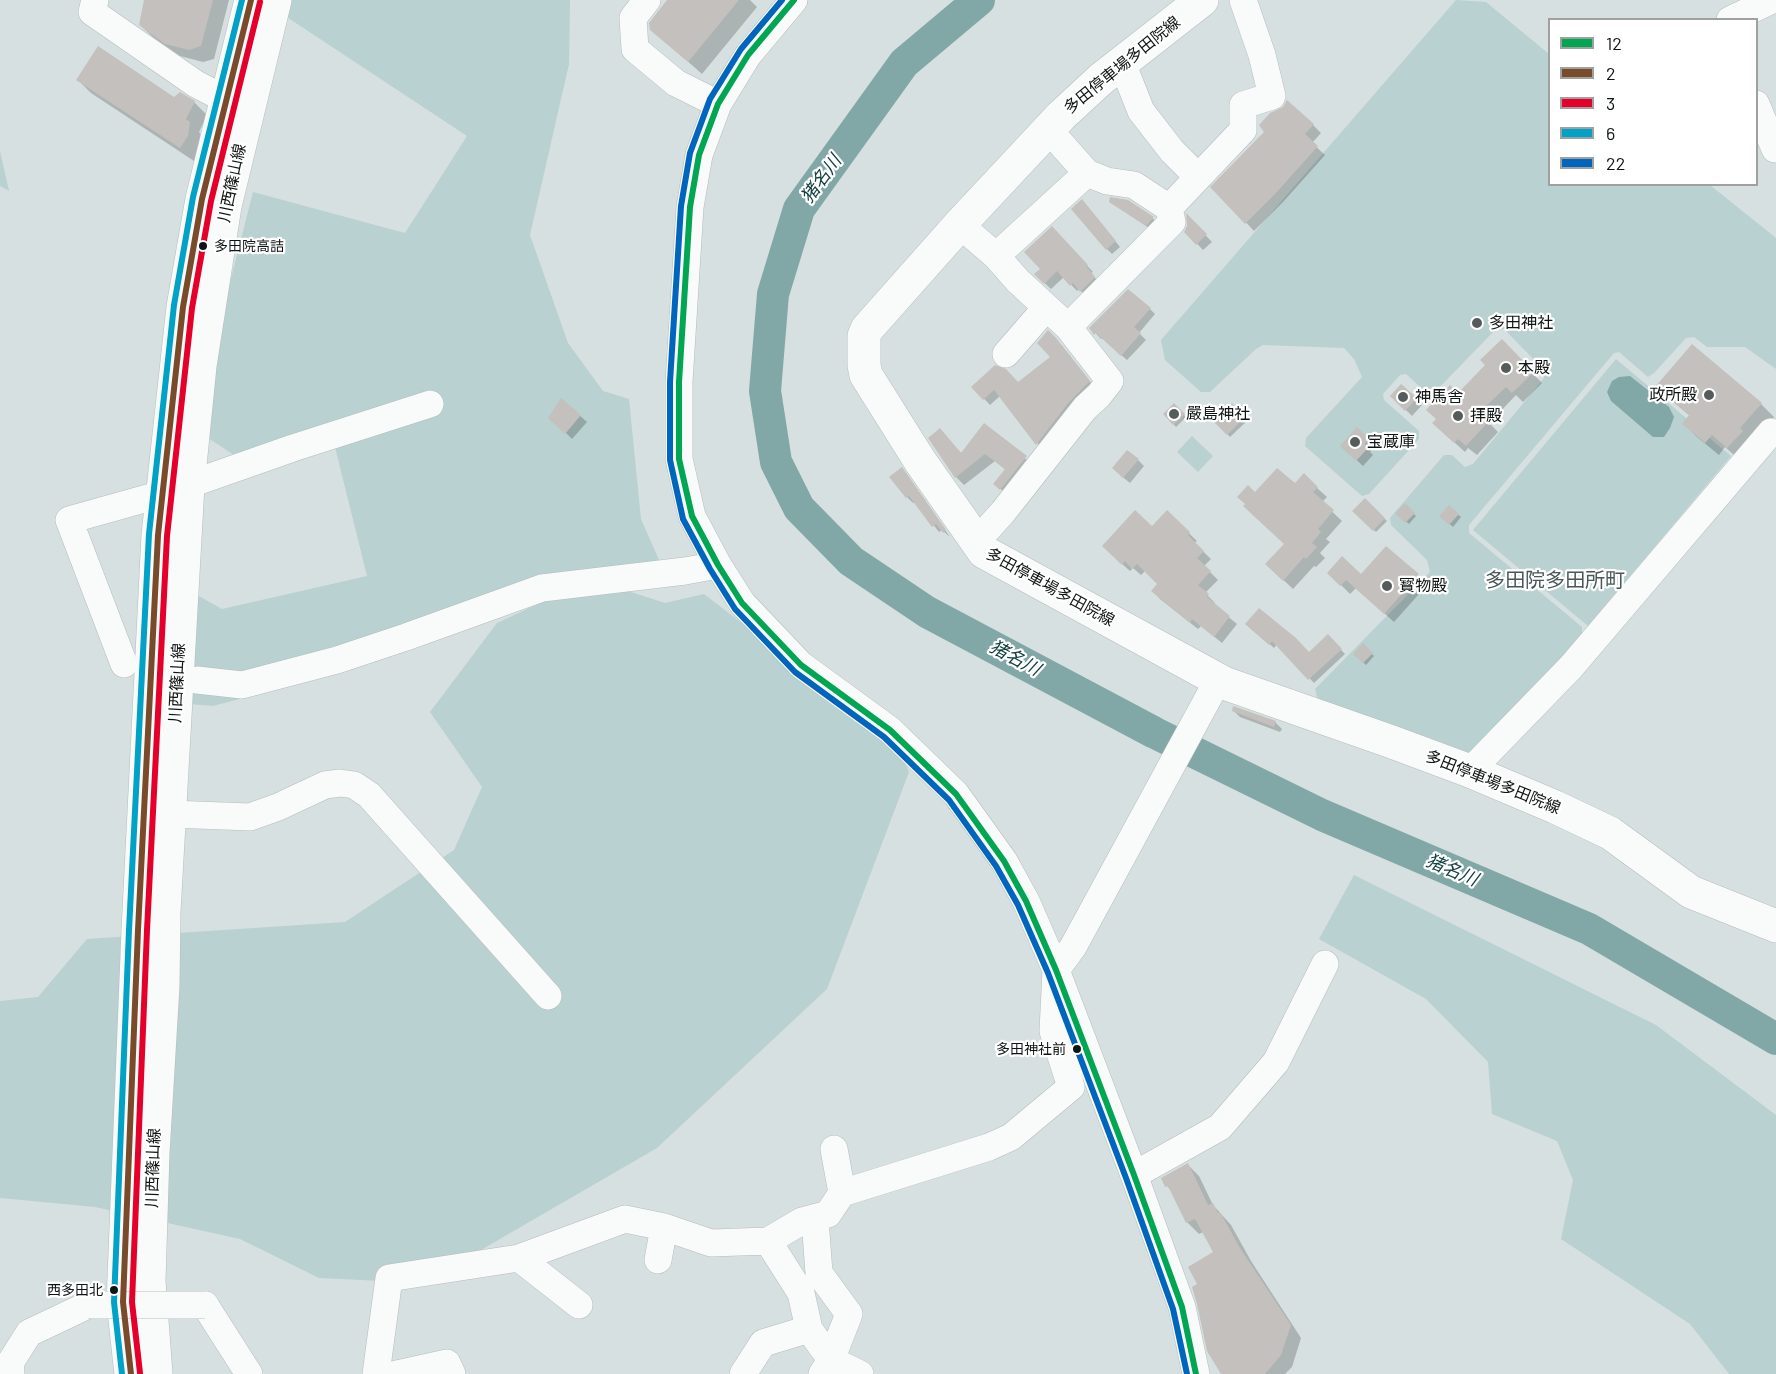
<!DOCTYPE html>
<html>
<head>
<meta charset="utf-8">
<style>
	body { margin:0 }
	#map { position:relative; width:1776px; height:1374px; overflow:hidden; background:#d7e0e0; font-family:Barlow,sans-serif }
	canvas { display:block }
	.legend { position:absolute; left:1548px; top:18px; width:210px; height:168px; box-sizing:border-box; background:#fff; border:2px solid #9fa1a1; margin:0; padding:8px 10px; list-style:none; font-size:18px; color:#0f1514 }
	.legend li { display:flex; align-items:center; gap:12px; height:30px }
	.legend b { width:30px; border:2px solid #9fa1a1 }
</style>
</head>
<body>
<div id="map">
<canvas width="1776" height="1374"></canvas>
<ul class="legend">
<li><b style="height:8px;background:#00a651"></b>12</li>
<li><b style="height:8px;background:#7a4b2a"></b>2</li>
<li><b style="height:8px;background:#e4002b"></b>3</li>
<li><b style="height:8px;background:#01a2c5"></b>6</li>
<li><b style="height:8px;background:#0065bd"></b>22</li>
</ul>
</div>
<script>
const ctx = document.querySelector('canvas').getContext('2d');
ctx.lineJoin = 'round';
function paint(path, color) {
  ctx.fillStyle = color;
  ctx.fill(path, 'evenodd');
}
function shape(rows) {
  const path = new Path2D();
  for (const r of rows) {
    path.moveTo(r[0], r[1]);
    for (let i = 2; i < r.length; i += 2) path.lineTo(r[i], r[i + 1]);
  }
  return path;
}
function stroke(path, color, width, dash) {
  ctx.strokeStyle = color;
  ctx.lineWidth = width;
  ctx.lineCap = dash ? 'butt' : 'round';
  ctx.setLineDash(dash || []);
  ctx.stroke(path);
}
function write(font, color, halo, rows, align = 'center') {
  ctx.font = font + ' Barlow,"Noto Sans JP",sans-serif';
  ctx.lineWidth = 4.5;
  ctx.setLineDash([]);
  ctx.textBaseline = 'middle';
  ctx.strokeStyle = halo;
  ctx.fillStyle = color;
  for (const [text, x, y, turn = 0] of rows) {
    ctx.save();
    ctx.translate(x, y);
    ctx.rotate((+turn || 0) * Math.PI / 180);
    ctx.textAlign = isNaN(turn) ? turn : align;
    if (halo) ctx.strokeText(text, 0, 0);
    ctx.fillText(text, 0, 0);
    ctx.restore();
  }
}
paint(shape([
	[261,0,570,0,569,64,530,235,568,343,603,391,629,399,641,519,670,585,628,591,665,603,704,594,896,742,909,772,827,989,657,1148,424,1283,319,1278,240,1239,95,1207,0,1198,0,1001,38,997,87,939,345,922,454,850,482,787,430,712,497,623,538,604,307,681,213,706,165,702,170,580,222,609,367,576,332,435,243,461,193,428,253,192,405,233,467,136],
	[1456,0,1486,2,1549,54,1550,184,1710,185,1776,238,1776,369,1745,347,1707,347,1694,337,1686,338,1654,373,1648,377,1619,352,1614,353,1469,525,1469,533,1582,627,1582,638,1464,758,1319,704,1315,689,1430,572,1427,560,1391,525,1390,518,1444,455,1452,455,1465,467,1473,464,1544,378,1544,370,1504,329,1495,330,1435,392,1428,394,1406,374,1400,375,1383,394,1384,400,1419,431,1419,439,1369,494,1362,496,1305,446,1306,438,1362,377,1354,359,1344,348,1263,345,1256,349,1210,392,1201,392,1165,360,1161,340],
	[0,151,9,191,0,186],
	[1616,359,1731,456,1588,626,1473,530],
	[1192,436,1213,456,1198,472,1177,452],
	[1354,875,1656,1025,1776,1115,1776,1374,1729,1374,1690,1324,1561,1239,1573,1180,1557,1141,1492,1114,1488,1062,1426,999,1319,939]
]), '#b9d1d0');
paint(shape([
	[1630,376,1669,407,1674,417,1670,428,1664,437,1653,437,1611,401,1607,392,1612,381,1619,377]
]), '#82a7a7');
paint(shape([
	[146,0,229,0,214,59,203,62,180,56,154,38,140,25],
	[669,0,750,0,757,7,702,74,651,29],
	[78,80,194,102,207,115,199,132,203,137,201,150,194,161,91,93],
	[1284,108,1313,125,1321,133,1312,143,1325,155,1283,202,1254,231,1213,187,1266,132],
	[1111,202,1128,202,1159,223,1152,230],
	[1087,206,1120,247,1112,254,1107,249],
	[1188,217,1212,242,1203,250,1186,232,1189,226],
	[1052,228,1093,272,1091,273,1100,284,1087,297,1079,289,1077,291,1064,277,1051,289,1036,275,1042,269],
	[1150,309,1155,314,1139,333,1146,340,1127,360,1102,338,1101,339,1091,328],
	[1048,332,1062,346,1095,388,1043,450,1000,396,990,405,973,387,1018,384,1052,357],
	[1501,341,1542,383,1523,402,1516,395,1494,418,1490,424,1498,432,1477,455,1468,448,1465,452,1443,432,1458,395,1487,365],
	[1401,386,1422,405,1412,416,1392,396],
	[562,400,587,422,572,439,550,417],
	[1671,400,1761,404,1774,417,1752,442,1741,461,1725,447,1719,455,1697,437,1684,424,1690,416],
	[1174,405,1186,417,1176,427,1165,414],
	[1232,405,1247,421,1230,437,1215,421],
	[985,425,1034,466,1004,492,995,484,1006,470,995,461,964,485,956,477,940,430,962,454],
	[1357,430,1375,446,1370,452,1373,455,1363,466,1342,446],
	[1138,460,1144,466,1130,483,1120,475],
	[907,475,950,537,942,530,939,532,915,501,913,503,907,497],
	[1295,485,1317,488,1327,497,1322,502,1342,521,1326,539,1330,542,1320,553,1325,558,1316,567,1314,566,1293,589,1277,574,1285,544,1255,494],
	[1365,500,1387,521,1376,532,1354,511],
	[1405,505,1416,516,1409,524,1397,513],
	[1449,507,1461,517,1453,527,1441,516],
	[1167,512,1197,541,1194,543,1211,559,1204,566,1218,580,1205,593,1215,603,1214,605,1237,624,1222,643,1201,626,1198,629,1160,599,1153,591,1159,584,1145,571,1141,575,1133,568,1130,571,1111,554,1152,528],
	[1386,548,1427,585,1394,622,1356,588,1350,594,1329,573,1361,576],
	[1251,628,1309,654,1328,636,1345,654,1314,683,1277,644,1274,648],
	[1363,645,1374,656,1366,665,1355,654],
	[1233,710,1275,722,1282,729,1280,732,1240,717],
	[1188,1165,1199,1176,1213,1205,1231,1225,1251,1261,1301,1338,1292,1367,1285,1374,1223,1374,1200,1284,1215,1253,1203,1232,1199,1234,1187,1222,1174,1193,1167,1186,1163,1179]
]), '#0003');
stroke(shape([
	[979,0,904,63,799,209,773,294,765,391,776,462,799,508,851,561,927,612,1155,733,1322,815,1589,929,1776,1039]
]), '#82a7a7', 32);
paint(shape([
	[144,0,213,0,201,46,189,50,165,44,139,25],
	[667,0,739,0,688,62,650,30,649,23],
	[98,46,174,97,180,92,195,101,186,119,190,122,188,136,180,148,76,80],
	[1287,100,1314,124,1305,134,1318,146,1275,194,1245,224,1210,187,1264,132,1259,125,1270,113,1283,107],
	[1110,197,1128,200,1154,217,1146,226,1109,202],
	[1082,199,1116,241,1106,250,1071,209],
	[1186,213,1207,234,1196,245,1184,232,1187,226],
	[1052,226,1088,265,1086,266,1095,277,1080,292,1073,283,1070,286,1057,271,1044,284,1034,274,1040,269,1024,252],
	[1128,289,1151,308,1134,327,1141,333,1121,356,1096,333,1094,335,1089,328],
	[1048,330,1056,338,1090,381,1069,402,1036,445,994,390,983,400,971,387,995,365,1006,369,1018,382,1050,357,1037,343],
	[1502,339,1534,372,1512,393,1506,387,1484,408,1481,414,1489,421,1466,446,1458,439,1454,443,1432,423,1436,419,1426,410,1450,385,1458,393,1485,365,1480,360],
	[1692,344,1762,403,1740,428,1743,431,1727,448,1712,435,1705,443,1682,424,1689,415,1655,387],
	[1401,384,1417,398,1405,411,1390,396],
	[561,398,581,415,565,434,548,418],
	[1174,403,1185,414,1173,425,1163,414],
	[1232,403,1245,417,1227,435,1213,421],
	[984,423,1027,456,1000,490,993,484,1005,469,985,454,955,478,928,438,940,428,961,453],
	[1357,427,1369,439,1365,444,1368,448,1356,461,1340,446],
	[1127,450,1139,459,1123,478,1112,468],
	[902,467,946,530,943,533,936,524,932,527,909,496,906,498,889,477],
	[1277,468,1295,483,1304,473,1318,487,1313,492,1334,510,1318,529,1321,532,1312,543,1317,547,1306,559,1304,557,1283,581,1265,564,1284,544,1243,506,1245,504,1237,497,1248,485,1255,492],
	[1365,498,1385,518,1373,531,1352,511],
	[1405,503,1415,513,1405,523,1395,513],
	[1449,505,1459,514,1449,525,1439,516],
	[1135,510,1152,526,1167,510,1190,532,1188,535,1204,551,1197,558,1211,571,1198,585,1209,594,1207,597,1230,616,1214,637,1192,619,1190,623,1151,591,1157,584,1137,564,1132,569,1125,561,1122,565,1102,546],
	[1386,546,1419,574,1384,614,1346,580,1340,586,1327,573,1342,556,1361,574],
	[1259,608,1296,638,1309,652,1328,634,1342,649,1308,680,1272,641,1269,645,1245,624],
	[1363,643,1373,653,1363,663,1353,654],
	[1233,706,1276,721,1274,727,1232,711],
	[1188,1163,1208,1205,1213,1203,1218,1213,1220,1212,1240,1248,1291,1325,1281,1355,1265,1374,1221,1374,1207,1351,1197,1304,1192,1287,1197,1284,1188,1267,1213,1252,1195,1219,1186,1223,1168,1186,1165,1187,1161,1178]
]), '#c3c0bd');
const minor = shape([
	[95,0,92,12,196,84,225,99],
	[647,0,633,18,635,49,676,83,718,104],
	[794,0,748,55,718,104,699,155,690,207,679,382,679,459,692,516,718,565,742,603,801,665,890,730,956,794,1004,861,1026,901,1056,970,1134,1175,1182,1307,1196,1374],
	[1730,20,1772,0],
	[1122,63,1141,111,1172,151,1198,177],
	[1756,104,1775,149],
	[1048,129,1087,173,1107,181,1134,185,1169,208],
	[960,225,996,256,1018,281,1068,327,1110,381,1099,395,1085,408,1003,512,976,542],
	[996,256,1087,173],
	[1068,327,1172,222,1169,208,1243,130,1243,105,1272,96,1262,55,1243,0],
	[1006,354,1046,308],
	[124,664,69,520,162,494,293,448,430,404],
	[197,680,242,685,337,660,406,637,542,588,685,571,718,565],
	[1470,771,1571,667,1771,432],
	[170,814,250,817,278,807,325,785,340,783,354,785,369,795,548,996],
	[834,1149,842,1193],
	[1134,1175,1220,1127,1276,1062,1325,964],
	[815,1219,819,1273,849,1314,831,1360,822,1374],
	[768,1241,801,1293,809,1329],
	[519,1258,579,1305],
	[658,1260,664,1227],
	[205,1305,249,1374],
	[11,1374,10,1363,29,1333,88,1305],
	[376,1374,389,1278,519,1258,625,1219,664,1227,711,1243,768,1241,802,1221,828,1214,842,1193,989,1147,1011,1137,1071,1087,1053,1031,1056,970,1073,947,1218,680],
	[397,1374,447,1363,452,1374],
	[743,1374,763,1343,809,1329,831,1360,860,1374]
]);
const major = shape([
	[1202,0,1101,79,1061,116,961,223,867,329,864,336,864,365,866,375,920,461,984,552,1224,683,1392,742,1470,771,1555,807,1610,833,1691,892,1776,926],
	[131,1374,123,1302,138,930,158,535,183,307,202,199,251,0],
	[156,1374,149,1281,153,1153,163,986,164,912,188,485,200,366,225,206,275,0]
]);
stroke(minor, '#b4bcbb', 28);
stroke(major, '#b4bcbb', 34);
stroke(minor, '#f9fafa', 27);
stroke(major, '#f9fafa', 33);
const minorBridge = shape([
	[88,1305,205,1305]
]);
stroke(minorBridge, '#b4bcbb', 28, []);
stroke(minorBridge, '#f9fafa', 27);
stroke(shape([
	[794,0,748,55,718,104,699,155,690,207,679,382,679,459,692,516,718,565,742,603,801,665,890,730,956,794,1004,861,1026,901,1056,970,1134,1175,1182,1307,1196,1374]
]), '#00a651', 6);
stroke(shape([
	[131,1374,123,1302,138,930,158,535,183,307,202,199,251,0]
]), '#7a4b2a', 6);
stroke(shape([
	[140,1373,132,1302,147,930,167,536,192,308,211,201,260,2]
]), '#e4002b', 6);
stroke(shape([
	[122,1374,114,1302,129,930,149,534,174,305,193,197,242,0]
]), '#01a2c5', 6);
stroke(shape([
	[782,0,741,49,710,99,690,153,681,206,670,382,670,460,683,519,710,569,735,609,795,672,884,737,949,800,996,866,1018,905,1048,973,1126,1178,1173,1309,1187,1374]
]), '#0065bd', 6);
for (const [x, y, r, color] of [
	[203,246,5,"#0f1514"],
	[1477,323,6,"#555c5b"],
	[1506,368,6,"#555c5b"],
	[1709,395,6,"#555c5b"],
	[1403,397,6,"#555c5b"],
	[1174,414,6,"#555c5b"],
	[1458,416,6,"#555c5b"],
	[1355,442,6,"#555c5b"],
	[1387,586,6,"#555c5b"],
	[1077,1049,5,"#0f1514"],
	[114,1290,5,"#0f1514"]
]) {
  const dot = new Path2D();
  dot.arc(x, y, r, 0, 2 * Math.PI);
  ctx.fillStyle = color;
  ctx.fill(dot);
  stroke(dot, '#fff', 2);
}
write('14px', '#0f1514', '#fff', [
	["多田院高詰",214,246,"left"],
	["多田神社前",1066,1049],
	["西多田北",103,1290]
], 'right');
write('16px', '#0f1514', '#fff', [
	["多田停車場多田院線",1122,65,-39],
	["川西篠山線",232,183,-78],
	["多田停車場多田院線",1050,587,29],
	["川西篠山線",177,683,-87],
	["多田停車場多田院線",1493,782,22],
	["川西篠山線",153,1168,-88]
]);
write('16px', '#0f1514', '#fff', [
	["多田神社",1489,323],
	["本殿",1518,368],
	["政所殿",1697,395,"right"],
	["神馬舎",1415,397],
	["嚴島神社",1186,414],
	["拝殿",1470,416],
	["宝蔵庫",1367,442],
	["寳物殿",1399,586]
], 'left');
write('italic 18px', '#124141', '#fff', [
	["猪名川",821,179,-54],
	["猪名川",1015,658,28],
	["猪名川",1452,870,23]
]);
write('20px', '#495757', '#fff', [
	["多田院多田所町",1555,580]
]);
</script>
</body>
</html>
